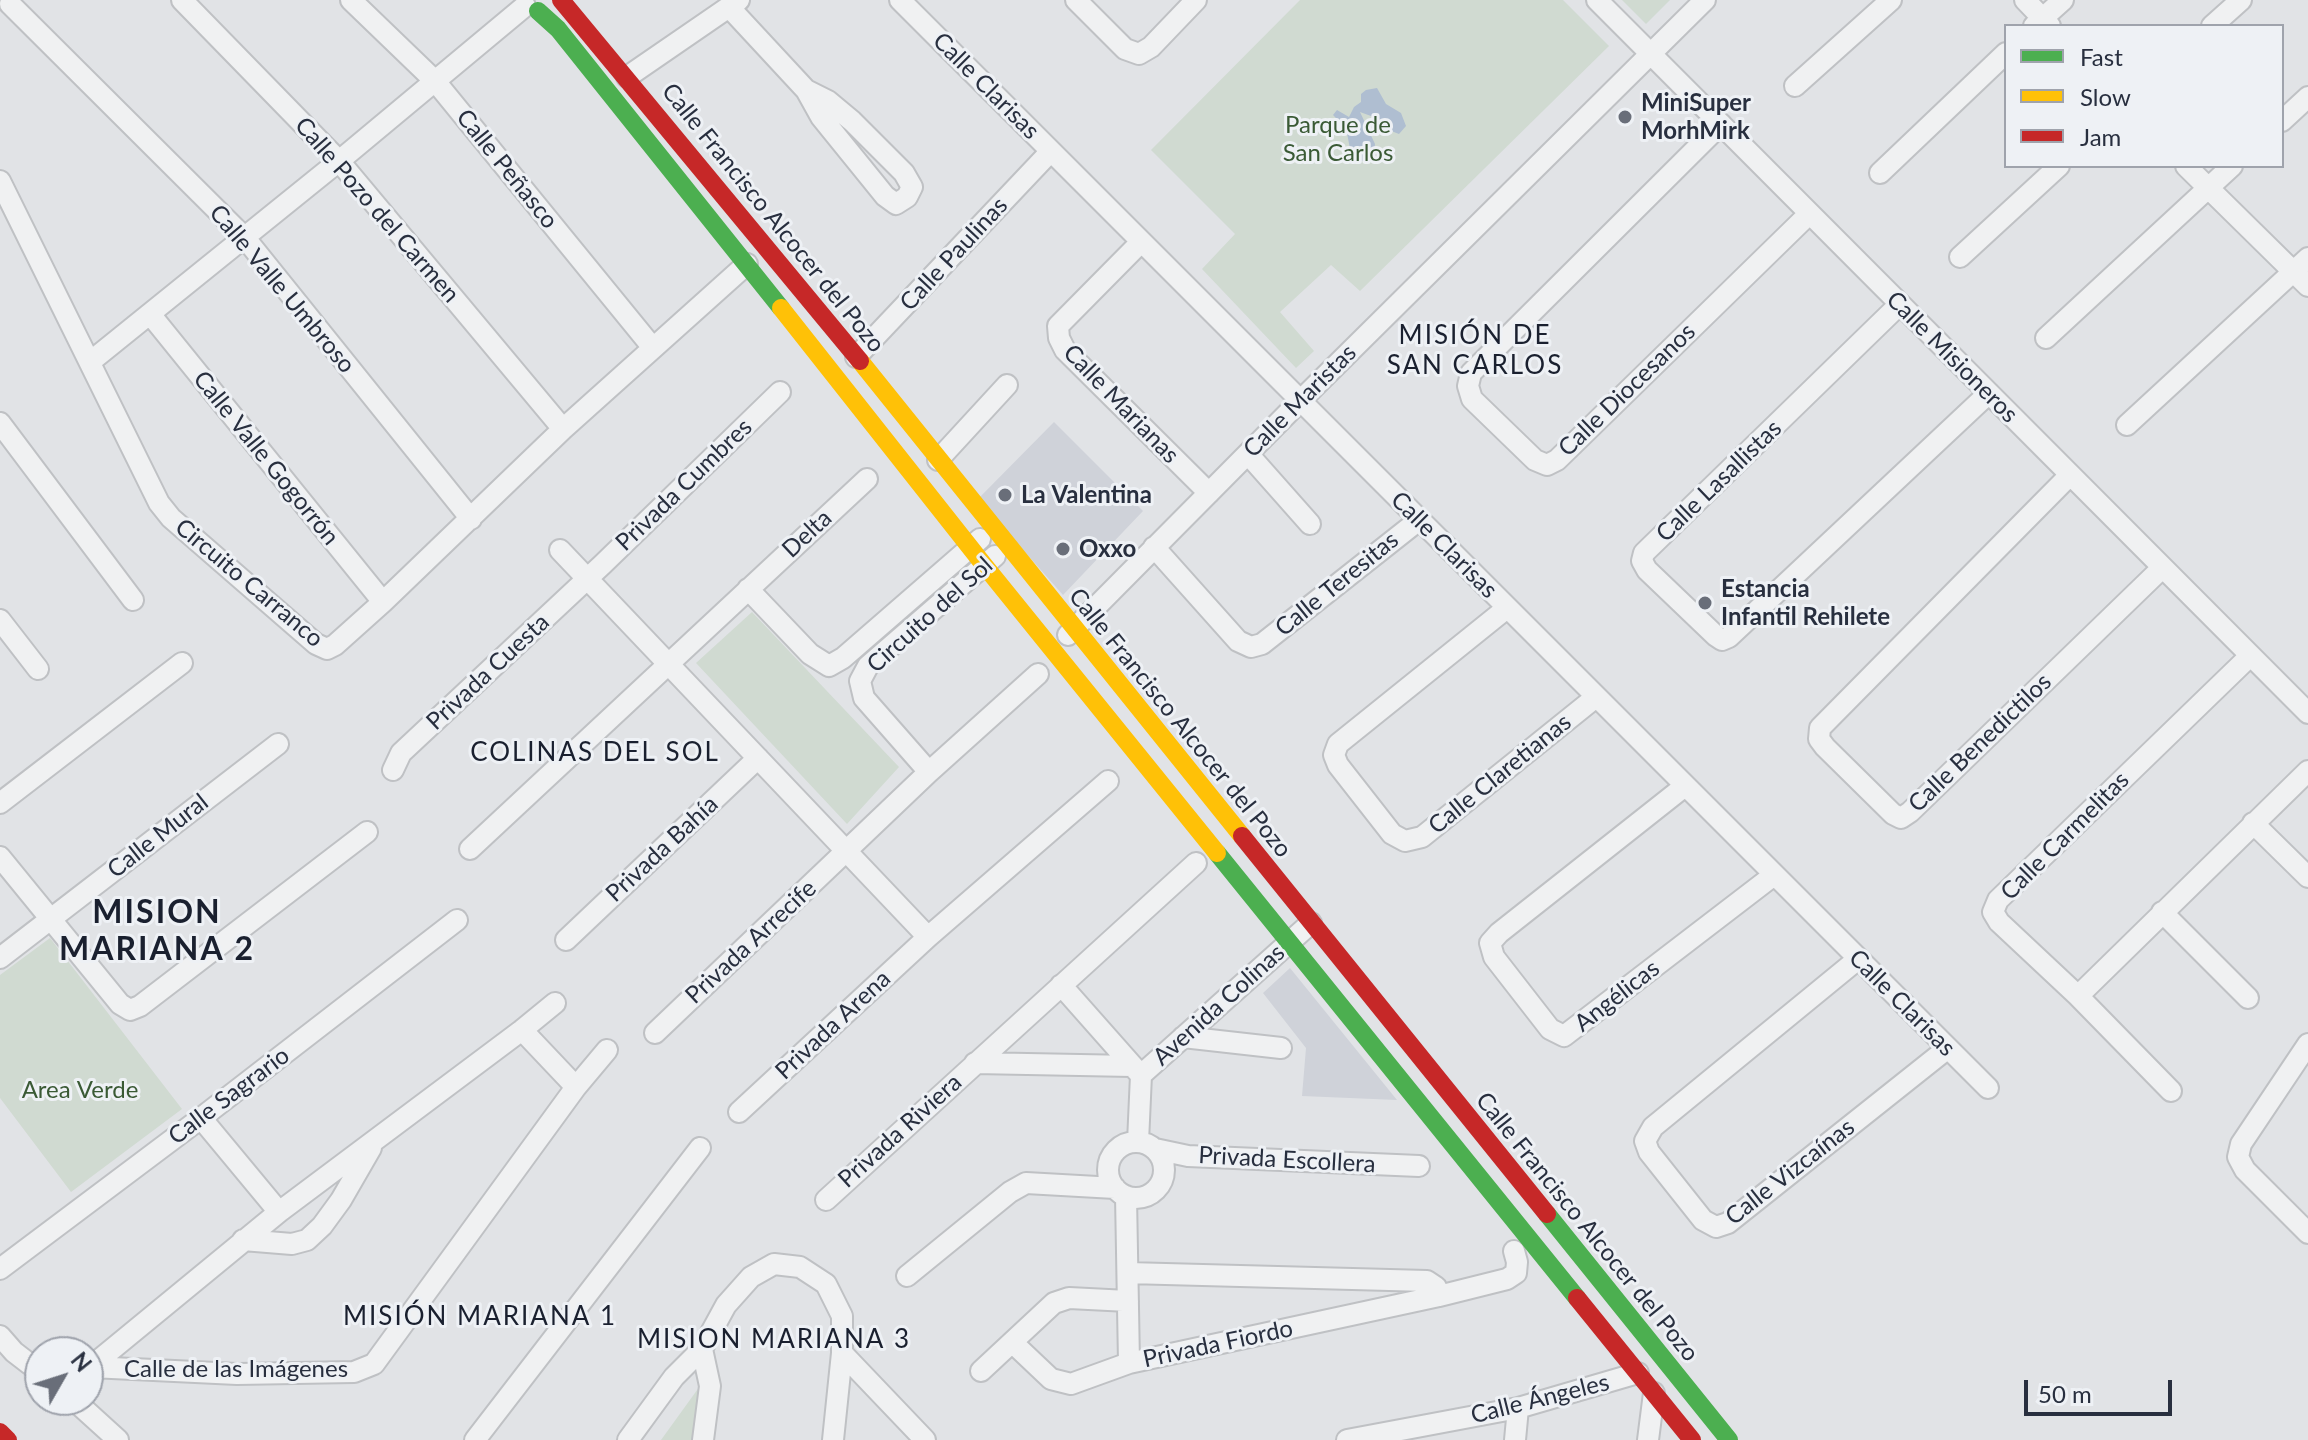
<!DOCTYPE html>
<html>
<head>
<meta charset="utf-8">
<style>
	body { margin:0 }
	#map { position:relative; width:2308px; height:1440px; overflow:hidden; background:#e1e3e6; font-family:Lato,sans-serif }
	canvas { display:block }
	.legend { position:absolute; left:2004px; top:24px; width:280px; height:144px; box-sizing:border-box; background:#eef1f5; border:2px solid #9fa3ac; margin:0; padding:10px 14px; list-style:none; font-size:24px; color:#282f3f }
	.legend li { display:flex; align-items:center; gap:16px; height:40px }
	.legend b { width:40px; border:2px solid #9fa3ac }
	.north { position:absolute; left:24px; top:1336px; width:80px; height:80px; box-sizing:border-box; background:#eef1f5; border:2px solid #9fa3ac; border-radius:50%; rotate:51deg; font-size:22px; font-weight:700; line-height:32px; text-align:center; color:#282f3f }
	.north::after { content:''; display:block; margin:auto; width:28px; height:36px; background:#696e79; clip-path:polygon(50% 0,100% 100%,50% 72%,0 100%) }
	.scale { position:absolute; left:2024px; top:1380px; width:148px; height:36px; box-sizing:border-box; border:4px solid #282f3f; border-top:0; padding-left:10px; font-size:24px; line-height:28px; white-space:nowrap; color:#282f3f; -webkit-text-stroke:6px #eef1f5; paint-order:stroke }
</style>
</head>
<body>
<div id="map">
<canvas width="2308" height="1440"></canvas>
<ul class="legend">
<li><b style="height:10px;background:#4caf50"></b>Fast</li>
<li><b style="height:10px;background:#ffc107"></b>Slow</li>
<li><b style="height:10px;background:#c62828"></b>Jam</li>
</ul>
<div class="north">N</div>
<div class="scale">50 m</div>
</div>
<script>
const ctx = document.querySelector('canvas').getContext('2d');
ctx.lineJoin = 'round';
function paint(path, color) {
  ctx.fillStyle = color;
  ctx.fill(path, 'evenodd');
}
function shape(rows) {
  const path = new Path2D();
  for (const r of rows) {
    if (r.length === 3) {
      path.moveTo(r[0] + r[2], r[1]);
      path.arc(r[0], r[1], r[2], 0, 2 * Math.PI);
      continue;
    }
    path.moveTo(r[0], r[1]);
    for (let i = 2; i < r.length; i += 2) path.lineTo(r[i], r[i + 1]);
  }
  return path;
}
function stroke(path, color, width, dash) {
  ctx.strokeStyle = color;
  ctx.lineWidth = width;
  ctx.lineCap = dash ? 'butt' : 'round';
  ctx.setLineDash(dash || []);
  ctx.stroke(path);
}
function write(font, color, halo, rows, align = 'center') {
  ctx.font = font + ' Lato,sans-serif';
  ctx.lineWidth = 6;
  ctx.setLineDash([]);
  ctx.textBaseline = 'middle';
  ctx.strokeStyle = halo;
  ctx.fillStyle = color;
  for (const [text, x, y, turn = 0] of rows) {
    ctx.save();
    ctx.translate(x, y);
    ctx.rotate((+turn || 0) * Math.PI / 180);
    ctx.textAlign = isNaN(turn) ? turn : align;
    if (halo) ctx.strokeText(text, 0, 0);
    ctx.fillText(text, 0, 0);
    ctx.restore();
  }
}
paint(shape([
	[1054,422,1143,511,1063,595,978,499],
	[1290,968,1397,1100,1302,1096,1306,1048,1263,993]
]), '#cfd2d9');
paint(shape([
	[1300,0,1563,0,1609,46,1360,291,1331,265,1280,312,1314,351,1296,368,1202,269,1235,234,1151,150],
	[1622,0,1670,0,1646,24],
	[752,612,899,767,847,824,696,663],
	[50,938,182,1109,71,1192,0,1098,0,975],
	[700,1386,693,1440,661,1440]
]), '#d0dad1');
paint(shape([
	[1377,88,1386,104,1401,113,1406,126,1399,134,1381,127,1371,116,1360,112,1375,144,1374,153,1363,161,1352,159,1346,128,1333,115,1337,110,1349,117,1354,107,1361,102,1361,94,1366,90]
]), '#afbed1');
const street = shape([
	[182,0,339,161,563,429],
	[351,0,435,81,653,348],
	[900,0,1988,1088],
	[1076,0,1125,49,1139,54,1151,47,1196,0],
	[1597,0,2308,713],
	[2025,0,2050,26],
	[10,4,245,238,471,519],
	[729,7,806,90,821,117,885,196,896,204,907,197,912,187,904,173,852,121,828,101,806,90],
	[2034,26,2063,0],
	[2212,26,2241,0],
	[627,77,739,0],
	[1795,86,1891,0],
	[2282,121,2308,97],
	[1721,124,1471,373,1468,386,1472,399,1535,460,1547,465,1557,460,1809,214],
	[2186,166,2308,286],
	[1880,173,2006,53],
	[0,181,159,503,171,518,316,644,327,649,335,645,383,602,563,429,747,264],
	[1141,242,1058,326,1059,338,1065,350,1209,493],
	[1960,257,2059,166],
	[1900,304,1644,553,1642,561,1647,570,1716,636,1722,640,1729,637,1989,393],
	[150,314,383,602],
	[2046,338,2232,166],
	[856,357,1051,151],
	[90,362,339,161,525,6],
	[0,423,133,600],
	[2127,425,2308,258],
	[1248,454,1310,524],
	[938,460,1007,385],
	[2070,475,1820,728,1819,739,1825,747,1893,814,1901,818,1910,812,2162,568],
	[1154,547,1238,641,1251,647,1262,644,1419,520],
	[560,550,928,937],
	[748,589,810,654,829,666,843,658,980,539],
	[1507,608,1338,744,1334,755,1338,765,1392,834,1405,841,1422,837,1596,697],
	[0,620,38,669],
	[1068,635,1300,401,1705,0],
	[393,770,401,753,603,564,780,392],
	[929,772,864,698,860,681,868,666,995,556],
	[1685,786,1499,933,1490,943,1494,957,1550,1029,1564,1036,1774,875],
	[0,803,182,663],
	[2253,823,2308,877],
	[470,849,867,479],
	[0,857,120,1004,130,1010,140,1006,367,832],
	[2162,912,2248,998],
	[566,940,758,758],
	[0,958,278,744],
	[1858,959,1653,1127,1645,1141,1649,1152,1703,1220,1716,1227,1728,1223,1948,1048],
	[1061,985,1138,1072],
	[2078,996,2308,771],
	[522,1030,576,1087],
	[655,1033,929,772,1038,674],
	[1183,1037,1281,1048],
	[2308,1044,2241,1144,2238,1157,2245,1170,2308,1233],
	[975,1063,1132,1066],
	[2171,1091,2078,996,1999,922,1993,912,1998,900,2250,656],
	[739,1112,928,937,1108,781],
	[201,1118,279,1212],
	[1138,1142,1141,1075,1311,923],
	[1136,1170,28],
	[1155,1149,1188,1156,1419,1166],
	[1126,1196,1129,1363],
	[826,1200,1196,863],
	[243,1240,292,1244,307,1240,322,1226,341,1200,371,1148],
	[0,1269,201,1118,457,920],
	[1128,1273,1427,1281,1436,1287,1439,1296],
	[907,1276,1010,1192,1026,1183,1115,1188],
	[0,1336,14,1352,40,1372],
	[1013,1343,1051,1379,1071,1384,1129,1363,1439,1296,1507,1279,1516,1273,1517,1262,1514,1251],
	[702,1349,710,1386,703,1440],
	[91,1367,237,1374,354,1372,374,1364,576,1087,607,1050],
	[88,1369,279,1212,522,1030,555,1003],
	[981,1371,1054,1303,1069,1298,1128,1301],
	[74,1400,118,1440],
	[475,1440,700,1148],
	[628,1440,674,1377,702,1349,726,1305,751,1277,774,1264,800,1267,826,1284,842,1316,842,1353,925,1440],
	[833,1440,842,1353],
	[1347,1440,1518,1408,1638,1373],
	[1515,1440,1518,1408],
	[1648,1440,1654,1393]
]);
stroke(street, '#bfc1c4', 24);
stroke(street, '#f0f1f2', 20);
stroke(shape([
	[538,11,558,29,781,308],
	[1217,853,1577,1298],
	[1547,1214,1729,1440]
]), '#4caf50', 18);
stroke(shape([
	[781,308,984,565,1217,853],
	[860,361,1242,836]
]), '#ffc107', 18);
stroke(shape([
	[561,0,860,361],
	[1242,836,1547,1214],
	[1577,1298,1692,1440],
	[0,1432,8,1440]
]), '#c62828', 18);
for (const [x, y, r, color] of [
	[1625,117,8,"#696e79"],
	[1005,495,8,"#696e79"],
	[1063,549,8,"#696e79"],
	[1705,603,8,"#696e79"]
]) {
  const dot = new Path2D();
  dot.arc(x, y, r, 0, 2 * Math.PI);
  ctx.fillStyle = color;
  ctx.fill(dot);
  stroke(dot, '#eef1f5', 3);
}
write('24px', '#282f3f', '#eef1f5', [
	["Calle Clarisas",986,86,45],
	["Calle Peñasco",507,169,51],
	["Calle Pozo del Carmen",377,210,49],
	["Calle Francisco Alcocer del Pozo",773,218,51],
	["Calle Paulinas",954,254,-47],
	["Calle Valle Umbroso",282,289,50],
	["Calle Misioneros",1952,357,45],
	["Calle Diocesanos",1627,390,-44],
	["Calle Maristas",1300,401,-45],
	["Calle Marianas",1121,404,46],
	["Calle Valle Gogorrón",266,458,51],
	["Calle Lasallistas",1719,481,-44],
	["Privada Cumbres",684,485,-44],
	["Delta",807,534,-43],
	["Calle Clarisas",1444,545,45],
	["Circuito Carranco",249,583,40],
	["Calle Teresitas",1337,584,-39],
	["Circuito del Sol",930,615,-42],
	["Privada Cuesta",488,672,-43],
	["Calle Francisco Alcocer del Pozo",1180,723,51],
	["Calle Benedictilos",1980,743,-44],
	["Calle Claretianas",1500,774,-39],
	["Calle Mural",158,836,-38],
	["Calle Carmelitas",2065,836,-45],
	["Privada Bahía",662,849,-43],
	["Privada Arrecife",751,942,-43],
	["Angélicas",1617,996,-38],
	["Calle Clarisas",1902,1003,45],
	["Avenida Colinas",1219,1005,-42],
	["Privada Arena",833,1025,-43],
	["Calle Sagrario",229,1096,-37],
	["Privada Riviera",900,1131,-42],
	["Privada Escollera",1287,1160,3],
	["Calle Vizcaínas",1790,1172,-38],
	["Calle Francisco Alcocer del Pozo",1587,1227,51],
	["Privada Fiordo",1218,1344,-12],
	["Calle de las Imágenes",236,1369],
	["Calle Ángeles",1540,1399,-14]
]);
write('bold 24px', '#282f3f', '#eef1f5', [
	["MiniSuper",1641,103],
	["MorhMirk",1641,131],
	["La Valentina",1021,495],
	["Oxxo",1079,549],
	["Estancia",1721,589],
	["Infantil Rehilete",1721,617]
], 'left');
write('24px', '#3a5a35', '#eef1f5', [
	["Parque de",1338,125],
	["San Carlos",1338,153],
	["Area Verde",80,1090]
]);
ctx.letterSpacing = '2px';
write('26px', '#1a202f', '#eef1f5', [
	["MISIÓN DE",1475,336],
	["SAN CARLOS",1475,366],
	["COLINAS DEL SOL",595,753],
	["MISIÓN MARIANA 1",480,1317],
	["MISION MARIANA 3",774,1340]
]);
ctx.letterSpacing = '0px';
ctx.letterSpacing = '2px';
write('bold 32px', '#1a202f', '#eef1f5', [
	["MISION",157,913],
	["MARIANA 2",157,950]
]);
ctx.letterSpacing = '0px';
</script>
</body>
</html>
